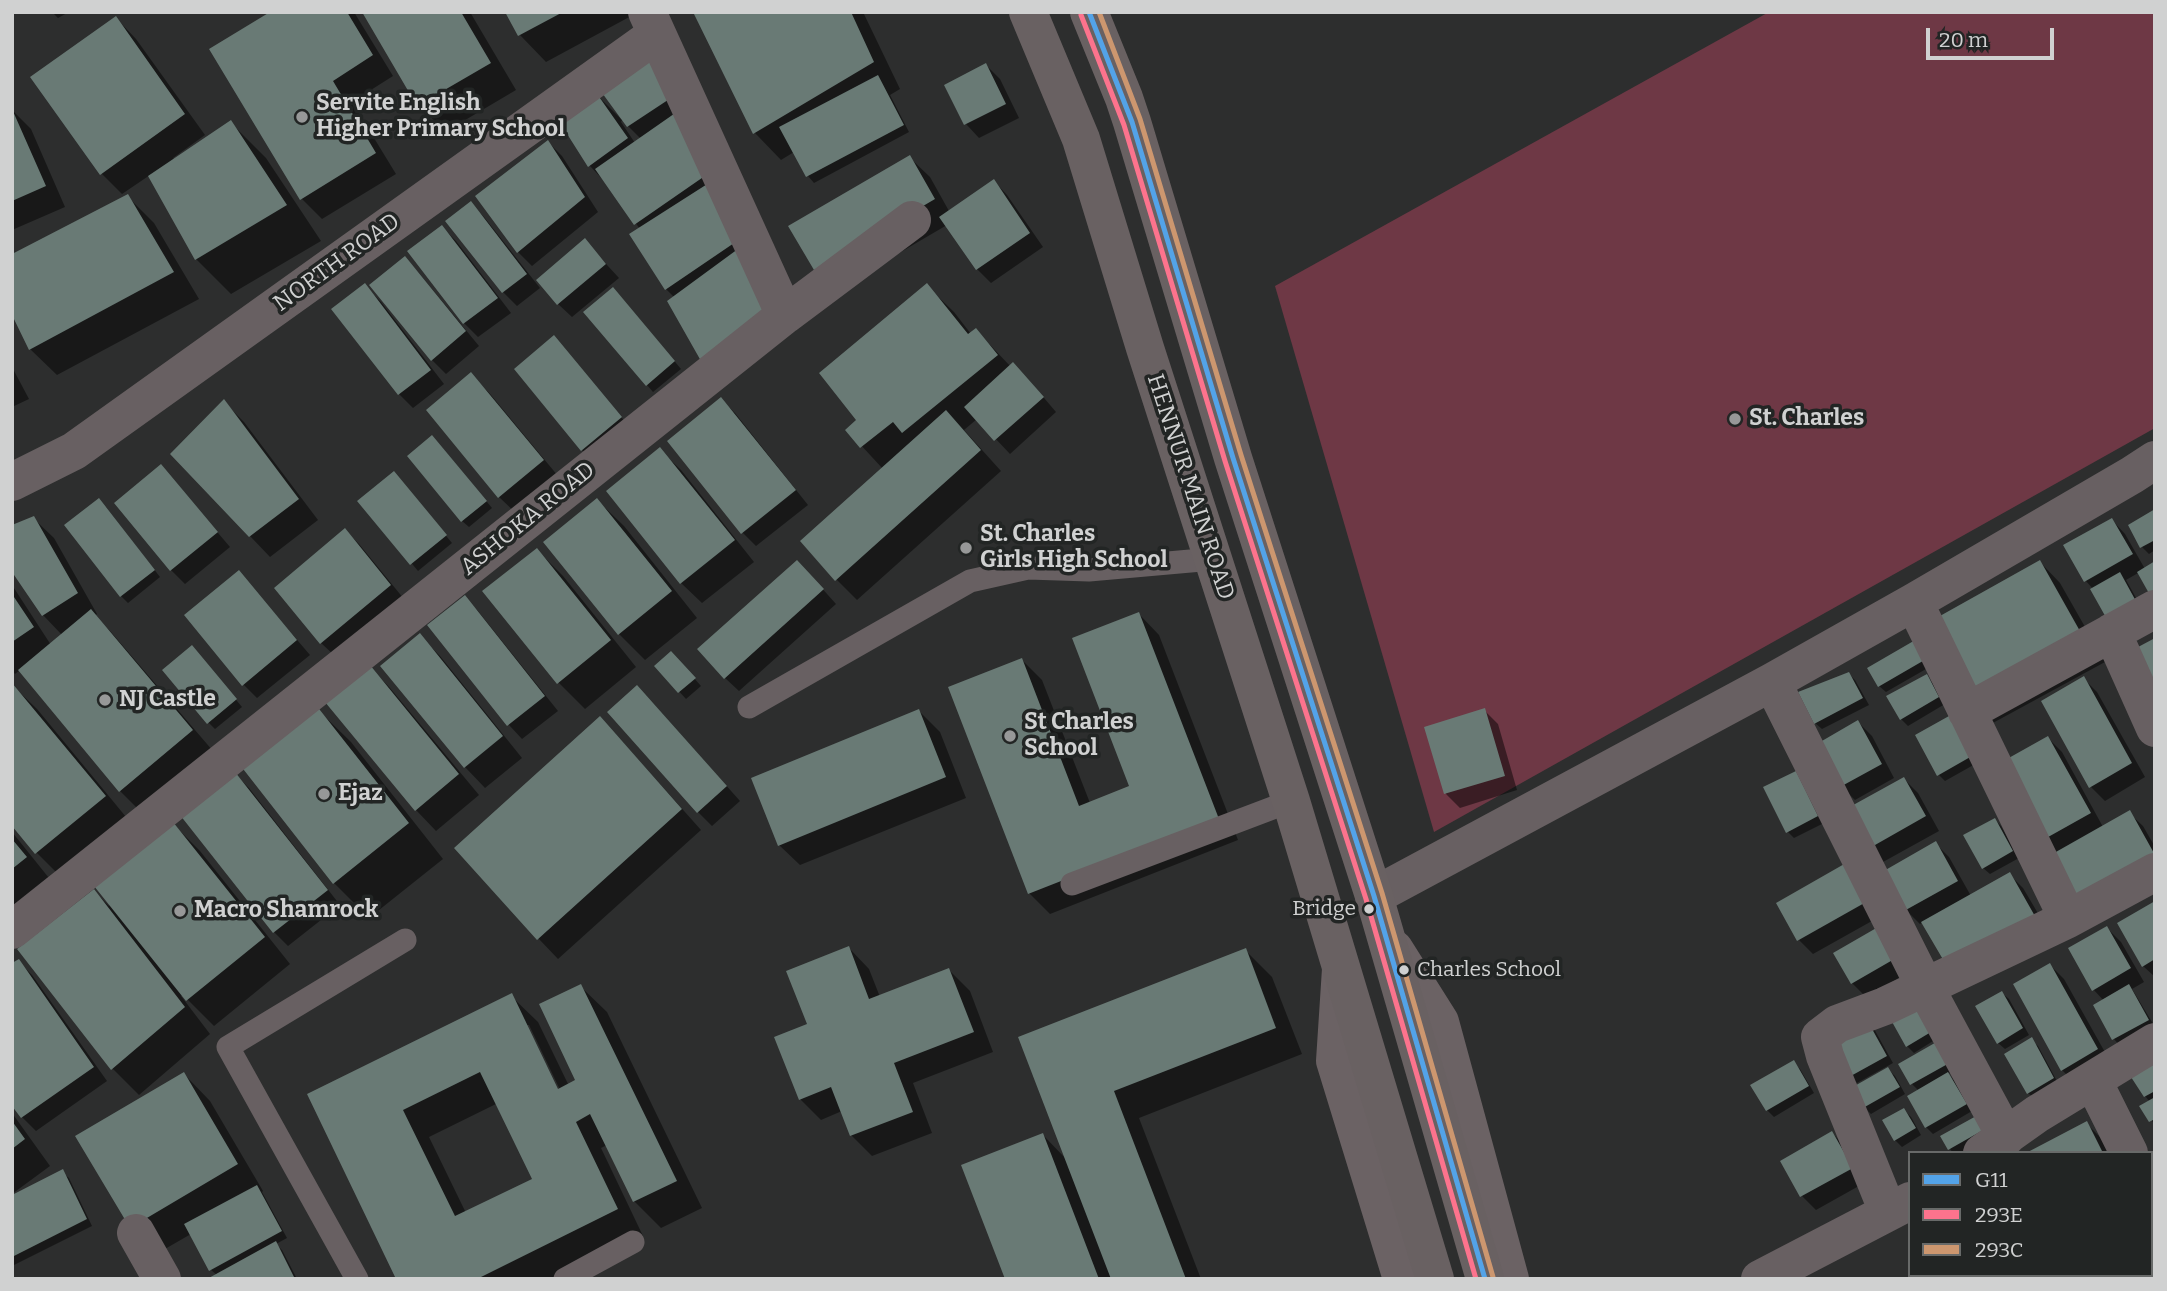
<!DOCTYPE html>
<style>
body{margin:0}
#map{position:relative;width:2167px;height:1291px;overflow:hidden;background:#2d2e2e;font-family:Bitter,serif}
canvas{display:block}
.frame{position:absolute;inset:0;border:14px solid #d0d1d1;pointer-events:none}
.legend{position:absolute;left:1908px;top:1151px;width:245px;height:126px;box-sizing:border-box;background:#222524;border:2px solid #686a69;margin:0;padding:9px 12px;list-style:none;font-size:21px;color:#d0d1d1}
.legend li{display:flex;align-items:center;gap:14px;height:35px}
.legend b{width:35px;border:2px solid #686a69}
.scale{position:absolute;left:1926px;top:28px;width:128px;height:32px;box-sizing:border-box;border:4px solid #d0d1d1;border-top:0;padding-left:9px;font-size:21px;line-height:24px;white-space:nowrap;color:#d0d1d1;-webkit-text-stroke:5px #222524;paint-order:stroke}
</style>
<div id="map">
<canvas width="2167" height="1291"></canvas>
<div class="frame"></div>
<ul class="legend">
<li><b style="height:9px;background:#53a3e8"></b>G11</li>
<li><b style="height:9px;background:#fc738d"></b>293E</li>
<li><b style="height:9px;background:#cd976f"></b>293C</li>
</ul>
<div class="scale">20 m</div>
</div>
<script>
const c = document.querySelector('canvas').getContext('2d');
c.lineJoin = 'round';
function fillPath(path, color) {
  c.fillStyle = color;
  c.fill(path, 'evenodd');
}
function shape(rows) {
  const path = new Path2D();
  for (const r of rows) {
    path.moveTo(r[0], r[1]);
    for (let i = 2; i < r.length; i += 2) path.lineTo(r[i], r[i + 1]);
  }
  return path;
}
function trace(path, color, width, dash) {
  c.strokeStyle = color;
  c.lineWidth = width;
  c.lineCap = dash ? 'butt' : 'round';
  c.setLineDash(dash || []);
  c.stroke(path);
}
function drawText(font, color, halo, rows, align = 'center') {
  c.font = font + ' Bitter,serif';
  c.lineWidth = 7;
  c.setLineDash([]);
  c.textBaseline = 'middle';
  c.strokeStyle = halo;
  c.fillStyle = color;
  for (const [text, x, y, turn = 0] of rows) {
    c.save();
    c.translate(x, y);
    c.rotate((+turn || 0) * Math.PI / 180);
    c.textAlign = isNaN(turn) ? turn : align;
    if (halo) c.strokeText(text, 0, 0);
    c.fillText(text, 0, 0);
    c.restore();
  }
}
const green = shape([
 [1769,12,2155,12,2155,428,1434,832,1275,286]
]);
const shadow = shape([
 [52,12,69,12,58,18],
 [274,12,354,12,393,76,352,102,396,174,322,219,302,199],
 [364,12,470,12,516,90,445,132,419,105],
 [507,12,632,12,633,15,546,62,520,35],
 [695,12,863,12,900,89,890,95,909,132,814,183,808,176,794,152,781,160,755,133],
 [116,18,136,39,205,135,173,158,175,160,231,123,266,158,321,241,231,294,196,259,150,175,122,194,102,174],
 [654,48,753,253,675,298,666,289,640,229,607,184,590,166,560,119,595,93,621,119],
 [622,120,641,139,635,143,621,122],
 [986,65,1000,79,1019,118,979,138,966,124,946,85],
 [12,110,31,129,65,207,12,230],
 [548,142,562,156,598,212,532,266,518,252],
 [909,157,930,177,949,211,994,181,1007,195,1043,247,991,283,977,269,947,225,836,290],
 [127,196,154,223,199,299,57,375,30,349],
 [471,204,484,217,540,288,517,306,503,292],
 [442,227,456,241,511,313,478,337,463,322],
 [585,241,619,278,572,317,558,304],
 [405,258,418,272,479,346,446,374,432,360],
 [364,285,381,302,444,384,413,408,399,394],
 [927,286,954,312,971,334,976,330,1011,367,1027,378,1056,412,1010,454,977,419,964,430,1001,471,857,600,836,579,883,469,847,430,858,420],
 [620,296,681,369,653,392,647,385],
 [560,344,627,424,589,456,582,450],
 [12,367,29,399,12,407],
 [471,374,491,395,563,482,520,517,499,497],
 [721,399,735,413,808,505,756,546,742,532],
 [224,402,244,422,318,520,270,557,250,536],
 [439,444,492,508,469,527,462,521],
 [660,450,681,470,754,562,702,603,681,583],
 [161,466,230,547,185,584,171,570],
 [400,480,452,543,418,571,360,501],
 [597,500,624,526,697,618,645,660,619,634],
 [106,507,160,577,128,603,121,596],
 [2155,512,2155,550,2149,554,2142,547],
 [33,518,54,538,97,614,95,616,111,632,213,751,141,812,120,791,20,670,15,674,12,670,12,585,51,645,62,635,43,615],
 [2112,520,2125,534,2145,569,2126,580,2149,621,2093,589,2086,581],
 [345,530,359,544,404,599,335,656,321,643],
 [537,550,563,576,636,667,585,709,558,682],
 [2040,562,2060,583,2105,662,1991,724,1971,704],
 [239,572,310,655,257,698,243,684],
 [811,576,836,604,739,691,725,678],
 [465,597,478,611,558,711,522,739,509,725,429,625],
 [1139,614,1159,635,1238,840,1050,914,1029,893,1022,660,1042,680,1090,803,1131,787],
 [419,635,440,656,522,758,485,788,465,767],
 [1917,642,1933,665,1886,692,1879,686],
 [198,654,242,707,215,729,208,722],
 [678,660,701,686,686,699,656,666],
 [370,667,390,688,479,795,436,831,416,810],
 [1849,674,1855,680,1869,705,1822,729,1815,723],
 [1926,676,1933,683,1945,704,1908,726,1901,719],
 [2083,678,2097,692,2145,777,2105,801,2091,787],
 [12,685,37,709,131,823,63,879,37,853,12,824],
 [651,701,740,801,712,826,698,812],
 [315,707,351,742,443,859,369,918,334,883],
 [1484,710,1498,724,1517,790,1460,808,1446,794,1426,728],
 [919,711,940,732,966,798,800,865,779,845],
 [1949,719,1977,763,1945,781,1938,774],
 [1858,722,1872,736,1894,778,1855,800,1841,786],
 [2048,738,2062,752,2103,827,2129,813,2143,826,2155,847,2155,879,2089,916,2043,840],
 [620,739,701,830,558,959,538,938],
 [1795,773,1824,823,1794,838,1788,832],
 [235,774,249,788,340,905,288,946,274,932],
 [1904,779,1918,793,1939,831,1883,862,1869,848],
 [1995,820,2001,826,2019,858,1990,874,1983,868],
 [173,824,200,851,290,964,214,1026,183,995,181,996,210,1034,139,1095,113,1069,20,949,94,891,109,906],
 [12,832,61,893,12,919],
 [1935,843,1949,857,1971,896,2009,874,2023,888,2049,932,1923,922,1920,924,1906,910],
 [1853,861,1888,912,1813,954,1799,940],
 [2155,903,2155,977,2143,966],
 [1885,925,1916,968,1866,997,1852,983],
 [2107,928,2121,942,2144,982,2132,989,2155,1027,2120,1046,2114,1039,2095,1006,2104,1001,2093,989],
 [849,948,869,969,880,997,949,970,970,991,993,1052,913,1083,932,1133,872,1156,851,1135,842,1111,821,1120,800,1099,809,1025],
 [1245,950,1272,977,1302,1054,1139,1118,1201,1279,1007,1279,1043,1135,1067,1160,1021,1038],
 [18,961,32,975,107,1081,36,1131,22,1117],
 [2050,965,2064,979,2111,1063,2076,1084,2062,1070],
 [580,986,607,1012,702,1208,661,1228,634,1201,607,1145,601,1148,643,1236,557,1279,398,1279,309,1095,511,996,538,1022,569,1086,578,1081],
 [525,1025,529,1025,563,1096,560,1098],
 [496,1104,534,1180,466,1213,429,1137],
 [2002,993,2009,999,2029,1035,2005,1049,1998,1043],
 [1893,1021,1941,1036,1914,1053,1907,1046],
 [1873,1027,1893,1063,1857,1083,1850,1076],
 [2031,1040,2038,1046,2059,1085,2035,1099,2028,1093],
 [1940,1042,1958,1068,1948,1074,1955,1081,1972,1111,1933,1134,1926,1127,1919,1091,1912,1084,1900,1065],
 [1793,1062,1800,1069,1814,1093,1774,1117,1767,1110],
 [2155,1064,2155,1125,2142,1107,2150,1102,2145,1096],
 [1888,1069,1895,1076,1905,1094,1871,1114,1864,1107],
 [184,1074,210,1101,263,1191,262,1192,287,1238,276,1244,282,1250,297,1279,211,1279,217,1275,211,1270,191,1234,158,1253,131,1227],
 [1904,1110,1911,1117,1921,1135,1902,1147,1895,1140],
 [12,1113,50,1166,12,1194],
 [1977,1117,1991,1136,1961,1153,1953,1153,1950,1149],
 [2087,1124,2101,1138,2108,1153,2030,1153],
 [1832,1133,1846,1147,1866,1182,1816,1210,1802,1196,1782,1162],
 [62,1172,69,1178,92,1226,12,1266,12,1195,13,1196],
 [1928,1275,1932,1275,1935,1279,1921,1279],
 [1997,1275,2078,1275,2079,1278,1999,1279]
]);
const building = shape([
 [270,12,347,12,373,55,333,81,376,153,300,200,209,49],
 [362,12,461,12,491,63,417,106],
 [505,12,563,12,518,36],
 [693,12,851,12,874,62,753,134],
 [116,16,185,114,100,175,30,77],
 [655,46,677,94,627,127,597,86],
 [986,63,1006,104,964,125,944,85],
 [878,75,904,125,806,177,779,127],
 [595,91,628,138,588,167,557,118],
 [12,109,46,186,12,201],
 [681,109,712,171,634,225,595,169],
 [231,120,287,205,195,260,148,176],
 [548,140,585,197,517,253,475,196],
 [910,155,935,199,814,270,788,226],
 [994,179,1030,233,976,270,939,217],
 [712,181,740,239,665,290,629,234],
 [128,194,174,272,29,350,12,315,12,254],
 [471,201,527,274,502,293,445,221],
 [442,225,498,298,463,324,407,251],
 [585,238,606,264,557,305,536,280],
 [742,246,769,309,701,361,667,301],
 [405,256,466,331,431,361,369,285],
 [365,283,431,370,398,395,331,309],
 [927,283,968,334,976,328,998,355,902,433,893,422,860,448,845,430,856,420,819,373],
 [613,287,675,361,646,386,583,312],
 [554,335,622,417,581,451,514,369],
 [1013,362,1044,397,994,441,964,407],
 [471,372,544,460,498,498,426,410],
 [721,397,796,490,741,534,667,441],
 [224,399,299,499,249,537,170,454],
 [946,410,981,450,835,581,800,541],
 [432,435,487,501,461,522,407,456],
 [660,447,735,540,680,584,606,491],
 [161,464,218,532,170,571,114,503],
 [394,471,447,535,410,565,357,501],
 [99,498,155,570,120,597,64,525],
 [597,498,672,591,618,635,543,542],
 [2155,509,2155,540,2140,548,2128,525],
 [34,516,78,593,42,616,12,572,12,525],
 [2112,518,2133,554,2084,582,2063,545],
 [345,528,391,585,320,644,274,588],
 [537,548,611,640,557,684,482,591],
 [797,560,824,589,724,679,697,649],
 [2040,560,2085,640,1969,705,1931,621],
 [2155,561,2155,604,2137,572],
 [239,570,297,640,242,686,184,615],
 [2120,572,2143,614,2113,630,2090,589],
 [12,594,34,627,12,642],
 [465,595,545,696,507,726,427,625],
 [91,609,193,730,119,792,18,670],
 [1139,612,1219,819,1028,894,948,687,1022,658,1079,806,1129,786,1072,638],
 [420,633,503,736,464,768,380,666],
 [2155,638,2155,712,2125,654],
 [1917,639,1928,658,1878,687,1867,668],
 [192,645,237,699,207,724,162,670],
 [671,651,696,678,678,693,654,666],
 [370,665,459,774,415,811,325,702],
 [1849,672,1863,698,1814,724,1798,692],
 [1927,674,1939,697,1900,720,1886,696],
 [2084,676,2132,763,2089,788,2041,701],
 [12,683,106,796,35,854,12,826],
 [637,685,727,786,697,813,607,712],
 [316,705,409,823,333,884,240,765],
 [1485,708,1505,776,1444,794,1424,727],
 [919,709,946,777,778,846,751,778],
 [600,716,682,809,537,940,454,848],
 [1949,716,1972,756,1937,776,1915,735],
 [1858,720,1882,764,1840,787,1815,745],
 [2048,736,2091,813,2041,841,1998,764],
 [1796,771,1818,816,1786,833,1763,787],
 [235,772,328,890,273,933,180,815],
 [1904,777,1926,816,1868,849,1846,809],
 [2130,810,2155,855,2074,903,2047,857],
 [1995,818,2013,851,1982,869,1963,835],
 [173,822,265,937,186,1001,94,886],
 [12,839,27,857,12,869],
 [1936,841,1958,881,1904,911,1882,872],
 [1853,859,1875,897,1797,941,1776,903],
 [2010,872,2036,918,1948,968,1921,922],
 [94,889,185,1007,111,1070,17,949],
 [2155,901,2155,959,2142,967,2117,923],
 [1885,923,1903,954,1851,984,1833,953],
 [2107,926,2131,968,2092,991,2068,948],
 [849,946,869,999,949,968,974,1032,894,1063,913,1112,850,1136,831,1087,799,1100,774,1037,807,1024,786,971],
 [1246,948,1276,1028,1114,1091,1186,1279,1111,1279,1018,1037],
 [19,959,94,1067,21,1118,12,1106,12,963],
 [2050,963,2098,1049,2061,1071,2013,984],
 [581,984,677,1181,633,1202,590,1114,576,1122,618,1209,477,1279,396,1279,307,1094,512,993,558,1089,575,1080,539,1004],
 [480,1072,532,1179,455,1216,403,1110],
 [2129,984,2149,1020,2112,1040,2093,1005],
 [2002,991,2023,1028,1997,1044,1975,1006],
 [1922,1003,1936,1029,1906,1047,1891,1020],
 [1866,1018,1887,1056,1849,1077,1828,1040],
 [2032,1037,2054,1078,2027,1094,2004,1054],
 [1940,1040,1953,1061,1910,1085,1898,1064],
 [1794,1060,1809,1086,1766,1111,1750,1085],
 [2155,1062,2155,1091,2144,1097,2131,1077],
 [1888,1067,1900,1087,1863,1108,1851,1088],
 [184,1072,238,1164,130,1228,75,1136],
 [1948,1072,1967,1104,1925,1128,1907,1096],
 [2155,1097,2155,1119,2149,1122,2139,1106],
 [1904,1108,1916,1128,1894,1141,1882,1120],
 [1978,1115,1985,1129,1948,1150,1940,1136],
 [12,1121,25,1139,12,1149],
 [2087,1121,2103,1153,2026,1153],
 [1832,1131,1853,1168,1800,1197,1780,1161],
 [1043,1133,1099,1279,1005,1279,961,1165],
 [63,1169,87,1219,12,1257,12,1195],
 [257,1185,282,1231,209,1271,184,1224],
 [276,1241,295,1279,207,1279],
 [1995,1275,2045,1275,2039,1279,1997,1279]
]);
const lane = shape([
 [749,707,970,581,1028,568,1089,570,1213,559],
 [1072,884,1291,801],
 [357,1279,228,1047,405,940],
 [565,1279,633,1242]
]);
const street = shape([
 [785,315,912,220],
 [12,482,74,451,657,34],
 [1914,602,2068,919],
 [2112,632,2155,728],
 [1772,682,1925,987,2006,1137],
 [1967,712,2155,609],
 [1374,896,1772,682,1914,602,2132,475,2155,460],
 [12,930,785,315,647,12],
 [2093,1081,2129,1153],
 [1982,1153,2037,1114,2155,1042],
 [2151,1197,2155,1204],
 [1888,1212,1825,1056,1820,1037,1837,1024,1885,1006,1925,987,2068,919,2155,872],
 [136,1233,162,1279],
 [1960,1275,1962,1279],
 [1760,1279,1910,1201]
]);
const secondary = shape([
 [1394,949,1440,1022,1510,1279],
 [1341,969,1335,1061,1402,1279]
]);
const primary = shape([
 [1028,12,1081,139,1145,348,1291,801,1435,1279],
 [1089,12,1124,98,1132,122,1233,458,1374,896,1485,1279]
]);
const bus1 = shape([
 [1089,12,1132,122,1233,458,1374,896,1485,1279]
]);
const bus2 = shape([
 [1081,15,1124,125,1225,461,1366,899,1476,1279]
]);
const bus3 = shape([
 [1099,12,1140,119,1241,455,1382,893,1493,1277]
]);
const markers = [
 [302,117,7,"#979898"],
 [1735,419,7,"#979898"],
 [966,548,7,"#979898"],
 [105,700,7,"#979898"],
 [1010,736,7,"#979898"],
 [324,794,7,"#979898"],
 [1369,909,6,"#d0d1d1"],
 [180,911,7,"#979898"],
 [1404,970,6,"#d0d1d1"]
];
const busNames = [
 ["Bridge",1356,909],
 ["Charles School",1417,970,"left"]
];
const poiNames = [
 ["Servite English",316,104],
 ["Higher Primary School",316,130],
 ["St. Charles",1749,419],
 ["St. Charles",980,535],
 ["Girls High School",980,561],
 ["NJ Castle",119,700],
 ["St Charles",1024,723],
 ["School",1024,749],
 ["Ejaz",338,794],
 ["Macro Shamrock",194,911]
];
const streetNames = [
 ["NORTH ROAD",337,263,-36],
 ["HENNUR MAIN ROAD",1190,487,72],
 ["ASHOKA ROAD",528,519,-39]
];
fillPath(green, '#6e3845');
fillPath(shadow, '#0007');
fillPath(building, '#697a75');
trace(lane, '#686062', 23);
trace(street, '#686062', 38);
trace(secondary, '#6b6264', 38);
trace(primary, '#696162', 38);
trace(bus1, '#53a3e8', 5);
trace(bus2, '#fc738d', 5);
trace(bus3, '#cd976f', 5);
for (const [x, y, r, color] of markers) {
  const dot = new Path2D();
  dot.arc(x, y, r, 0, 2 * Math.PI);
  c.fillStyle = color;
  c.fill(dot);
  trace(dot, '#222524', 2.5);
}
drawText('21px', '#d0d1d1', '#222524', busNames, 'right');
drawText('bold 23px', '#d0d1d1', '#222524', poiNames, 'left');
drawText('23px', '#d0d1d1', '#222524', streetNames);
</script>
